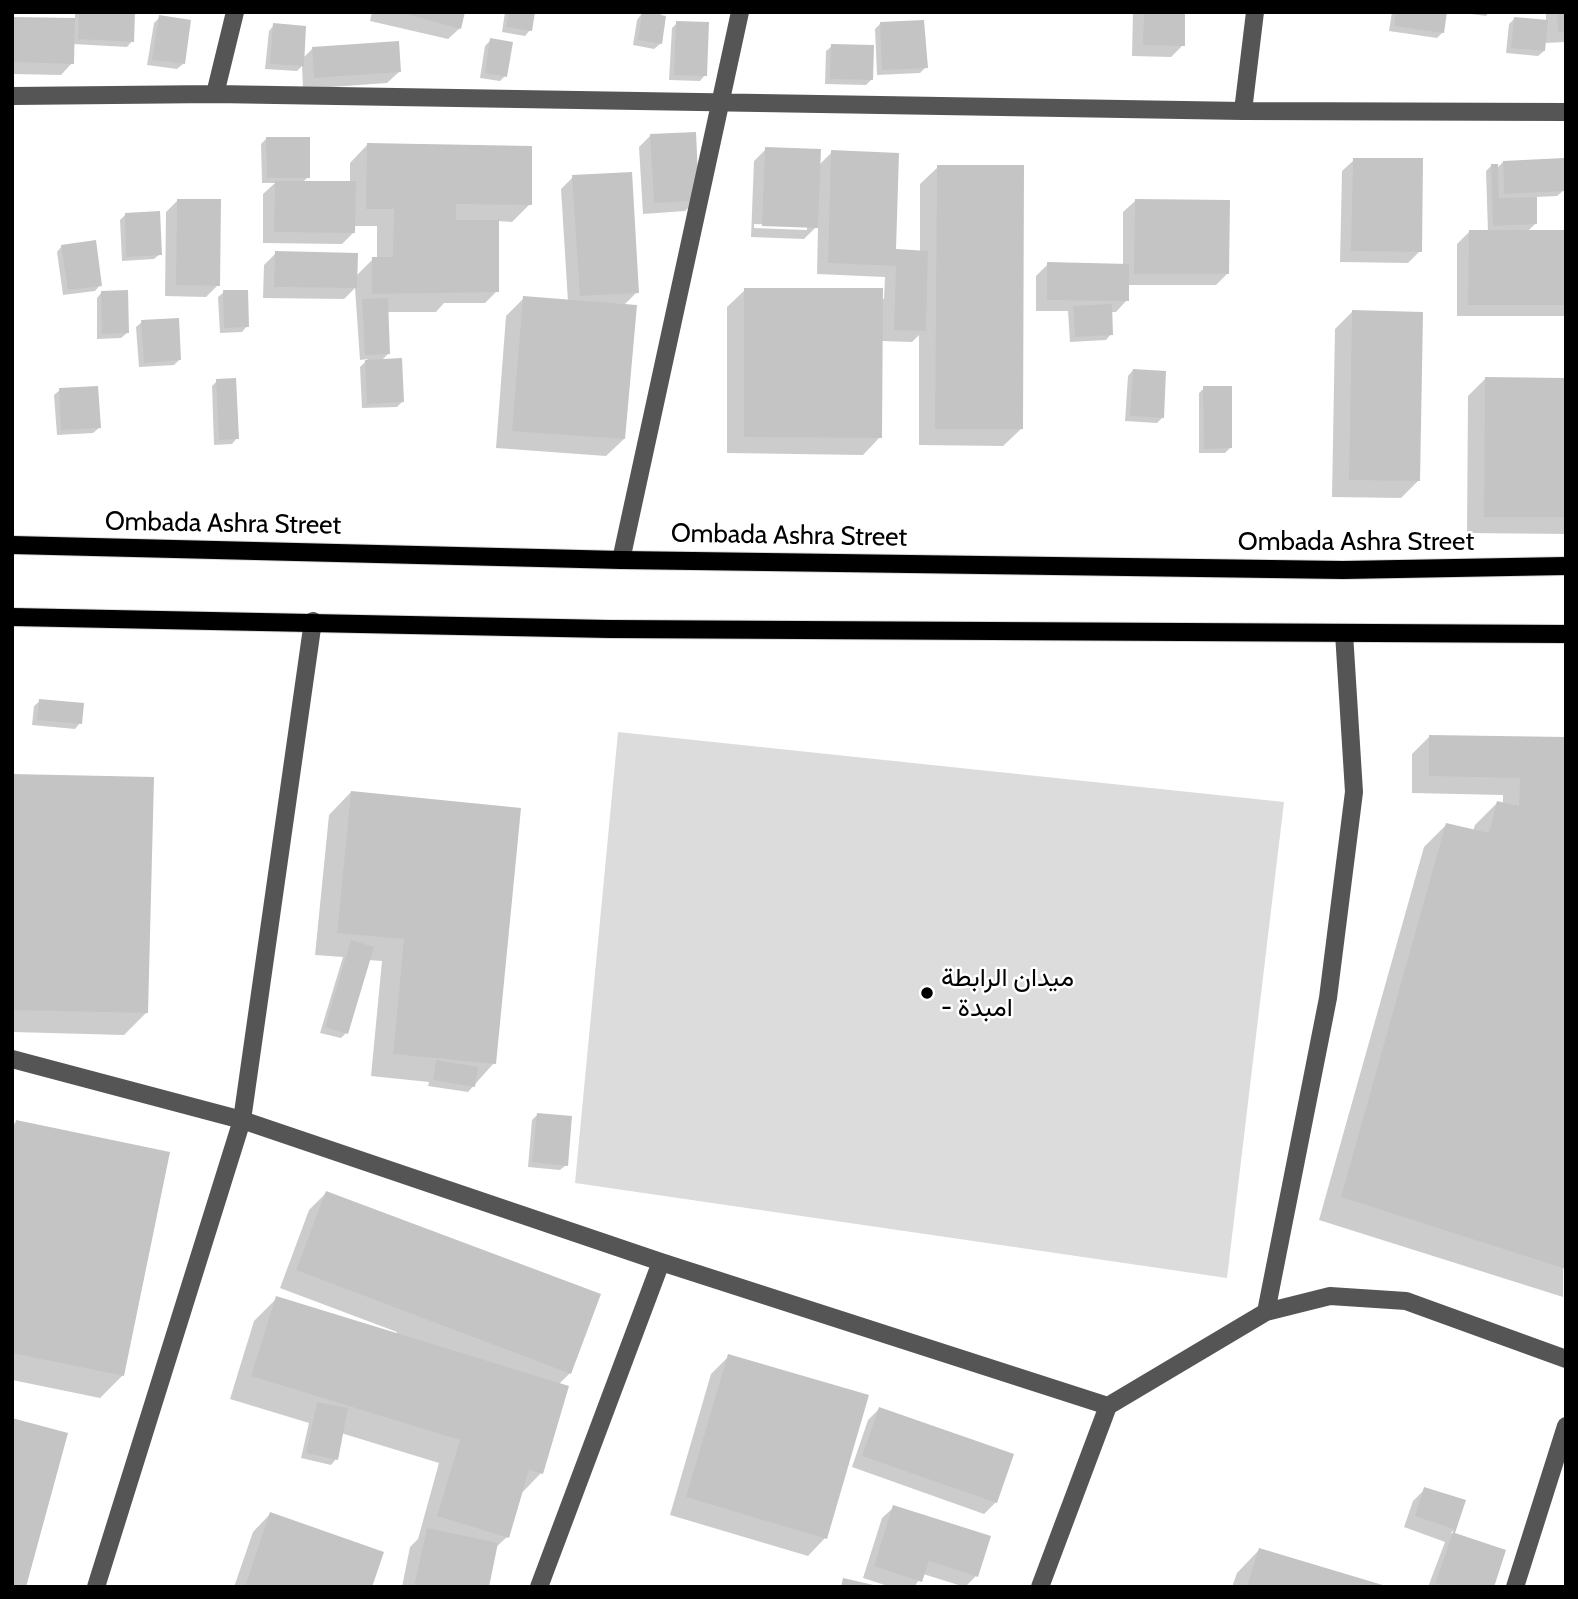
<!DOCTYPE html>
<meta charset="utf-8">
<style>
body{margin:0}
#map{position:relative;width:1578px;height:1599px;overflow:hidden;background:#fff;font-family:Cabin,sans-serif}
canvas{display:block}
.frame{position:absolute;inset:0;border:14px solid #000;pointer-events:none}
</style>
<div id="map">
<canvas width="1578" height="1599"></canvas>
<div class="frame"></div>
</div>
<script>
const c = document.querySelector('canvas').getContext('2d');
c.lineJoin = 'round';
function fillPath(path, color) {
  c.fillStyle = color;
  c.fill(path, 'evenodd');
}
function shape(rows) {
  const path = new Path2D();
  for (const r of rows) {
    path.moveTo(r[0], r[1]);
    for (let i = 2; i < r.length; i += 2) path.lineTo(r[i], r[i + 1]);
  }
  return path;
}
function trace(path, color, width, dash) {
  c.strokeStyle = color;
  c.lineWidth = width;
  c.lineCap = dash ? 'butt' : 'round';
  c.setLineDash(dash || []);
  c.stroke(path);
}
function drawText(font, color, halo, rows, align = 'center') {
  c.font = font + ' Cabin,Vazirmatn,sans-serif';
  c.lineWidth = 5;
  c.setLineDash([]);
  c.textBaseline = 'middle';
  c.strokeStyle = halo;
  c.fillStyle = color;
  for (const [text, x, y, turn = 0] of rows) {
    c.save();
    c.translate(x, y);
    c.rotate((+turn || 0) * Math.PI / 180);
    c.textAlign = isNaN(turn) ? turn : align;
    if (halo) c.strokeText(text, 0, 0);
    c.fillText(text, 0, 0);
    c.restore();
  }
}
const green = shape([
 [618,732,1284,802,1227,1278,575,1183]
]);
const shadow = shape([
 [75,12,133,12,132,41,127,47,73,44,72,63,61,75,12,74,12,18,75,20],
 [372,12,464,12,460,28,448,39,370,21],
 [505,12,533,12,530,30,525,36,502,32],
 [643,12,664,12,659,17,660,44,654,49,633,45,637,20],
 [1133,12,1184,12,1183,45,1171,57,1132,56],
 [1392,12,1445,12,1443,32,1437,38,1389,31],
 [1457,12,1489,12,1486,16],
 [1546,12,1566,12,1566,42,1544,43,1544,51,1538,56,1506,53,1509,24,1514,19,1546,21],
 [160,17,183,64,177,69,147,65,154,23],
 [677,23,705,75,700,81,669,80,672,28],
 [880,24,926,67,920,73,877,75,875,29],
 [274,25,302,59,313,48,399,72,387,83,303,89,302,66,297,71,265,69,269,31],
 [491,40,505,76,500,81,480,78,485,46],
 [832,46,872,79,866,85,825,84,826,51],
 [651,135,697,200,685,211,643,214,639,147],
 [267,138,308,177,302,183,350,183,350,163,367,145,530,204,512,222,497,221,497,291,485,303,444,303,436,312,387,312,389,353,381,361,402,402,397,407,362,408,360,367,368,359,360,360,355,288,344,299,263,298,264,265,276,253,356,276,373,259,377,259,377,226,354,226,354,232,342,244,263,243,263,194,275,183,262,183,261,144],
 [766,149,819,165,832,152,894,250,920,252,920,184,938,167,1021,429,1003,446,919,445,919,335,912,342,881,341,880,437,863,455,727,453,727,307,745,290,884,299,885,277,817,274,818,225,804,239,751,237,754,161],
 [754,224,807,226,807,230,754,228],
 [1354,160,1420,251,1408,263,1340,262,1342,171],
 [1503,162,1563,191,1557,196,1535,197,1535,224,1527,232,1566,232,1566,316,1457,316,1457,244,1469,232,1488,232,1486,171,1491,166,1496,169],
 [573,177,637,292,623,306,624,439,606,456,496,448,506,316,524,298,568,302,561,189],
 [178,200,218,285,206,297,165,296,166,212],
 [1135,201,1228,273,1216,285,1127,285,1127,300,1116,312,1110,312,1111,334,1106,340,1070,342,1068,311,1036,311,1036,276,1048,264,1123,266,1123,212],
 [126,214,160,254,154,259,122,261,120,220],
 [62,246,100,285,95,291,63,295,57,252],
 [102,292,127,333,121,338,97,339,97,298],
 [224,292,247,326,242,332,220,333,218,297],
 [1352,312,1418,481,1401,498,1332,497,1335,329],
 [142,322,179,360,174,365,139,367,136,327],
 [1133,370,1162,418,1157,423,1125,421,1128,376],
 [1485,379,1566,380,1566,534,1467,533,1468,396],
 [217,381,237,438,232,444,214,445,212,386],
 [1204,388,1231,447,1225,453,1199,453,1199,393],
 [60,390,99,428,93,433,57,435,54,395],
 [40,701,80,723,75,729,32,725,34,706],
 [1430,736,1566,739,1563,1297,1319,1220,1424,847,1447,824,1473,831,1475,825,1497,803,1503,804,1503,795,1412,793,1412,754],
 [12,776,147,1012,124,1035,12,1032],
 [351,792,494,1063,468,1092,428,1086,429,1082,371,1076,382,961,368,960,346,1033,341,1038,320,1033,343,957,315,955,329,815],
 [538,1114,566,1165,560,1170,528,1167,532,1120],
 [16,1122,123,1375,100,1398,12,1380,12,1126],
 [326,1193,570,1373,558,1385,541,1473,520,1495,507,1537,495,1548,487,1587,402,1587,410,1547,418,1539,439,1463,341,1433,336,1459,331,1465,301,1458,309,1423,230,1399,254,1321,277,1298,396,1335,397,1332,280,1288,309,1210],
 [729,1356,825,1538,808,1556,670,1515,711,1374],
 [879,1409,996,1502,984,1514,852,1467,868,1420],
 [1425,1489,1455,1529,1451,1533,1504,1551,1492,1587,1428,1587,1445,1542,1404,1527,1413,1501],
 [894,1507,976,1576,965,1587,923,1574,914,1587,891,1587,863,1578,882,1518],
 [270,1514,370,1587,234,1587,253,1532],
 [1259,1550,1382,1587,1232,1587,1237,1573]
]);
const building = shape([
 [79,12,135,12,134,42,78,39],
 [399,12,465,12,461,29],
 [509,12,535,12,532,31,506,27],
 [642,12,666,16,662,44,638,40],
 [1144,12,1185,12,1185,46,1143,45],
 [1396,12,1447,12,1444,33,1394,26],
 [1557,12,1566,12,1566,32,1558,32],
 [159,15,191,20,185,64,152,60],
 [12,17,75,18,74,64,12,62],
 [1514,17,1548,20,1545,51,1511,48],
 [924,20,928,68,882,70,880,22],
 [676,21,709,22,707,76,674,75],
 [273,23,306,26,304,66,270,64],
 [490,38,513,42,507,77,485,73],
 [399,41,401,72,314,78,312,47],
 [831,44,874,45,873,80,830,79],
 [696,132,699,200,654,203,650,134],
 [266,137,310,137,310,178,267,178],
 [367,143,532,146,532,205,456,204,456,220,499,220,499,292,372,294,372,257,393,257,394,209,366,209],
 [765,147,821,149,818,228,762,226],
 [831,150,899,153,896,249,928,251,926,331,894,330,896,266,828,263],
 [1353,158,1423,158,1422,252,1351,251],
 [1564,158,1565,191,1504,194,1503,161],
 [1491,164,1498,164,1499,198,1537,197,1537,224,1493,226],
 [937,165,1024,165,1023,429,935,429],
 [632,172,639,293,580,296,572,175],
 [275,181,356,181,355,233,274,232],
 [177,199,221,199,220,286,176,285],
 [1135,199,1230,200,1229,274,1134,274],
 [160,211,162,255,126,257,125,213],
 [1469,230,1566,230,1566,305,1468,305],
 [96,240,102,286,68,290,61,245],
 [275,251,358,253,357,288,274,287],
 [1047,262,1129,264,1129,301,1047,300],
 [744,288,883,288,882,438,744,437],
 [128,290,129,333,102,334,101,291],
 [223,290,248,290,249,327,224,328],
 [523,296,637,305,625,439,512,431],
 [388,298,390,354,365,355,362,299],
 [1112,304,1113,335,1075,337,1073,306],
 [1352,310,1423,312,1420,481,1349,480],
 [179,318,181,360,144,363,141,320],
 [402,358,404,402,367,404,365,360],
 [1133,369,1166,371,1164,418,1130,416],
 [1485,377,1566,378,1566,517,1484,517],
 [236,378,239,439,219,440,216,379],
 [98,386,101,428,61,430,59,388],
 [1203,386,1232,386,1232,448,1204,449],
 [39,699,84,703,82,724,37,720],
 [1429,735,1566,737,1566,1269,1341,1197,1446,823,1489,833,1497,801,1519,806,1520,778,1429,776],
 [12,774,154,777,148,1013,12,1010],
 [351,791,521,808,496,1064,393,1054,404,939,337,933],
 [351,940,374,947,348,1034,325,1027],
 [436,1060,478,1067,475,1087,433,1080],
 [537,1113,572,1116,568,1166,532,1162],
 [16,1120,170,1152,124,1376,12,1353,12,1138],
 [326,1191,601,1294,571,1374,296,1270],
 [276,1296,569,1386,543,1474,529,1470,509,1538,437,1516,460,1440,251,1376],
 [728,1354,869,1395,827,1539,686,1497],
 [317,1402,348,1408,338,1460,306,1453],
 [879,1407,1014,1454,997,1503,862,1456],
 [12,1418,68,1433,26,1587,12,1587],
 [1424,1487,1466,1500,1455,1533,1506,1550,1494,1587,1435,1584,1454,1529,1415,1516],
 [893,1505,991,1536,978,1577,929,1561,922,1582,874,1566],
 [270,1512,384,1552,372,1587,245,1587],
 [427,1528,498,1543,489,1587,414,1587],
 [1259,1548,1386,1586,1386,1587,1247,1587],
 [843,1578,878,1586,878,1587,841,1587]
]);
const minor = shape([
 [215,94,235,12],
 [12,96,215,94,1243,111,1566,112],
 [1243,111,1255,12],
 [621,560,740,12],
 [12,1059,242,1120,661,1262,1108,1406],
 [1266,1312,1328,998,1354,792,1344,633],
 [96,1587,242,1120,313,621],
 [539,1587,661,1262],
 [1040,1587,1108,1406,1266,1312,1330,1296,1406,1301,1566,1359],
 [1515,1587,1566,1426]
]);
const major = shape([
 [12,545,621,560,1343,570,1566,566],
 [12,617,609,629,1566,634]
]);
const markers = [
 [927,993,7,"#000"]
];
const streetNames = [
 ["Ombada Ashra Street",223,524,1],
 ["Ombada Ashra Street",789,536,1],
 ["Ombada Ashra Street",1356,542]
];
const poiNames = [
 ["ميدان الرابطة",941,978],
 ["- امبدة",941,1008]
];
fillPath(green, '#dcdcdc');
fillPath(shadow, '#0003');
fillPath(building, '#c4c4c4');
trace(major, '#dbdbdb', 20);
trace(minor, '#555', 18);
trace(major, '#000', 18);
for (const [x, y, r, color] of markers) {
  const dot = new Path2D();
  dot.arc(x, y, r, 0, 2 * Math.PI);
  c.fillStyle = color;
  c.fill(dot);
  trace(dot, '#fff', 2.5);
}
drawText('26px', '#000', '#fff', streetNames);
drawText('26px', '#000', '#fff', poiNames, 'left');
</script>
